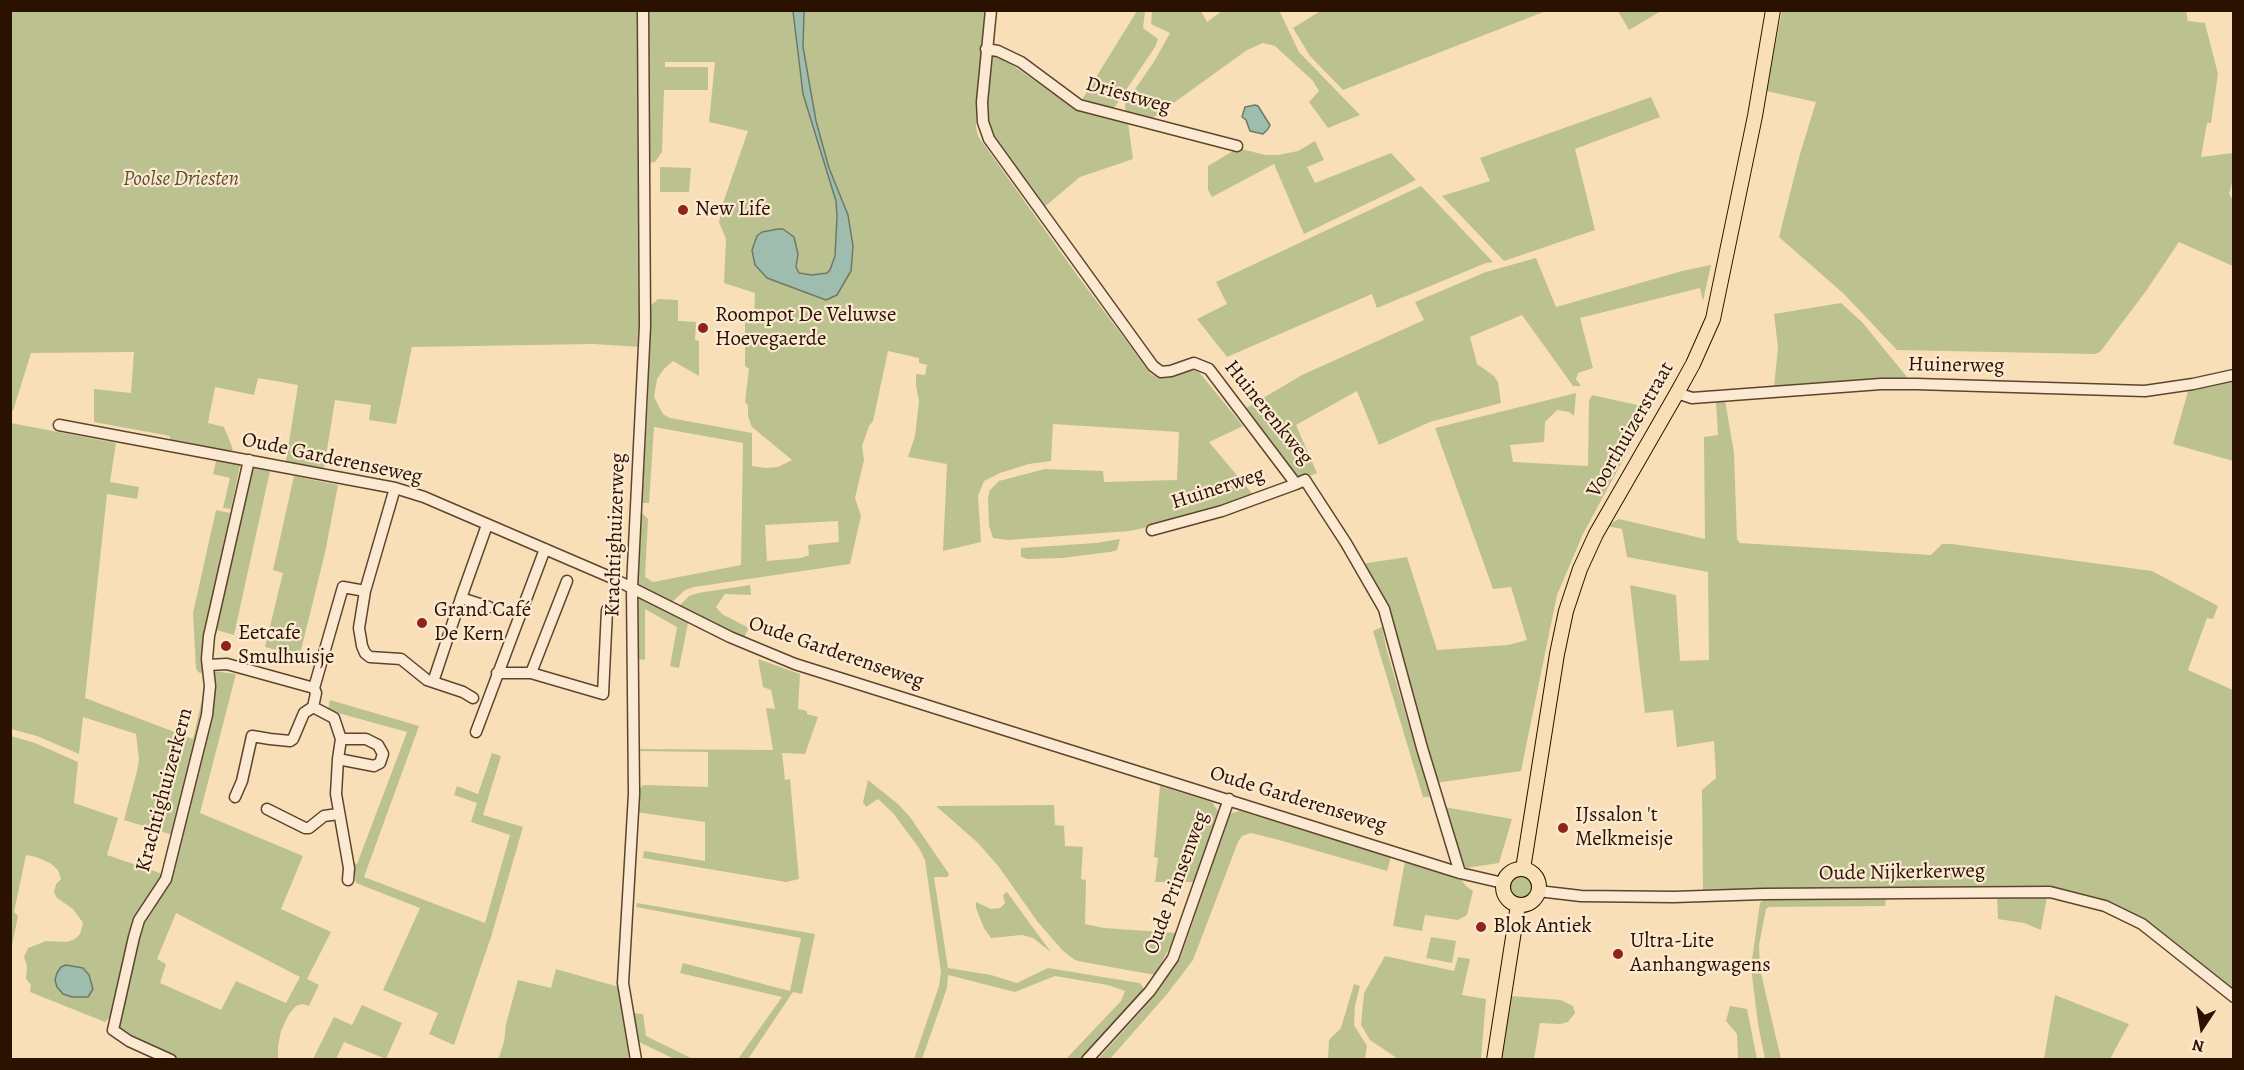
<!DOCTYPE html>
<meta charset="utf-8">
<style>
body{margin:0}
#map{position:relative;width:2244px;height:1070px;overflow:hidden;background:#f9dfb8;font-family:Alegreya,serif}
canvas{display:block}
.frame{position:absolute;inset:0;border:12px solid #2a1100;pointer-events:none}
.north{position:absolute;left:2172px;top:998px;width:60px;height:60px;-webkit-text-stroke:4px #fbead1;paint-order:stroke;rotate:192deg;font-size:16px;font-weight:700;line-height:24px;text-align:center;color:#2a1100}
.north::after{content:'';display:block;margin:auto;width:21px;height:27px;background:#2a1100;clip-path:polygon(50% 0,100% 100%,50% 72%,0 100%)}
</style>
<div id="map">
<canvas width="2244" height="1070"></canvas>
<div class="frame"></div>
<div class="north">N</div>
</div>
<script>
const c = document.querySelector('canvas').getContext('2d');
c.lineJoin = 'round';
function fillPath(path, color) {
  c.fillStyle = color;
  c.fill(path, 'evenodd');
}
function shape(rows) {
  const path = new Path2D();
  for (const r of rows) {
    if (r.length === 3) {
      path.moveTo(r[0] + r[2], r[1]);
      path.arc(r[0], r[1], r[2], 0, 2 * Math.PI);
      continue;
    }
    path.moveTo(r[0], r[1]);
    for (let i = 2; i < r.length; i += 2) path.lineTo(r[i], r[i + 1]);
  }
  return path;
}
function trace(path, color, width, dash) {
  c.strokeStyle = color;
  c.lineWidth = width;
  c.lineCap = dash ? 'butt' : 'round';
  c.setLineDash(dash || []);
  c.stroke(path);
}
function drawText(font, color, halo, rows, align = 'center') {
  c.font = font + ' Alegreya,serif';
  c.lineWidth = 4.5;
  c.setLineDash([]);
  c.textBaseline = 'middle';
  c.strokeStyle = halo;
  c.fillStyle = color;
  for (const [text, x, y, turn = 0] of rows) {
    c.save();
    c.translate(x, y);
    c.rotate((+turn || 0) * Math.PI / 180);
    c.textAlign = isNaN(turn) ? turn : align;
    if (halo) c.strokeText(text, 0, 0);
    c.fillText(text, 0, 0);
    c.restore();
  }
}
const green = shape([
 [1279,10,1299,52,1360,115,1328,128,1309,102,1319,91,1313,81,1275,46,1263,43,1247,50,1150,120,1126,114,1125,104,1155,60,1170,33,1151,24,1152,11,1201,11,1207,22,1222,11],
 [1322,10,1546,10,1546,11,1343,90,1310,56,1293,28],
 [11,11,637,11,641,347,593,344,412,347,396,424,369,420,371,405,335,400,324,469,286,461,298,385,258,378,254,395,215,387,208,423,224,427,233,449,229,452,170,441,170,436,94,422,94,389,131,393,134,352,31,353,13,411,11,411],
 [647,11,793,11,803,94,836,201,837,240,832,267,827,273,820,275,799,273,795,263,798,254,783,229,773,229,762,232,757,236,775,281,826,300,837,295,851,271,853,246,848,215,829,168,816,121,803,47,804,11,986,11,977,97,976,127,978,136,1077,275,1151,374,1158,378,1194,370,1199,372,1243,426,1209,442,1255,497,1166,523,1130,531,1008,540,993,538,989,526,988,497,990,490,999,481,1045,469,1103,471,1104,482,1177,480,1179,432,1053,424,1051,461,1029,464,1000,473,984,481,978,496,981,542,943,551,947,464,908,457,915,436,919,401,916,386,916,374,925,375,927,365,919,363,919,358,888,351,873,421,869,426,862,446,864,460,855,498,861,516,850,564,694,587,685,590,670,604,637,586,641,512,648,519,645,577,653,582,741,565,743,443,654,427,649,503,642,503,648,400,649,307,658,299,678,300,678,321,696,322,695,340,699,341,699,376,673,361,664,369,657,379,654,397,663,414,670,418,752,433,752,466,766,468,778,467,792,460,752,427,750,422,748,416,748,405,745,402,749,369,745,366,745,319,754,319,755,293,724,283,726,239,719,222,723,203,748,131,709,122,715,62,665,62,665,67,708,67,708,90,664,90,662,152,655,162,649,163],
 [838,521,839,542,808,545,809,555,801,558,767,561,765,525],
 [1137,11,1145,11,1143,28,1158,39,1155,47,1112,111,1080,103],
 [1618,11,1661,11,1629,30],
 [1782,11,2186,11,2188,21,2205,23,2218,74,2211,123,2207,123,2201,157,2233,153,2233,180,2229,194,2233,200,2233,266,2179,242,2146,291,2100,352,2094,354,1897,350,1844,294,1779,237,1800,154,1816,102,1766,91],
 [991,54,1001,57,1075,109,1128,122,1133,159,1080,177,1042,209,986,131,984,120],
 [1651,97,1660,117,1575,149,1595,230,1504,261,1442,196,1490,181,1480,158],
 [1315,141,1324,160,1307,167,1315,183,1391,153,1416,180,1304,234,1274,164,1212,197,1208,190,1208,166,1238,148,1265,155,1278,155,1298,151],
 [660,167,691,168,689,192,660,192],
 [1421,186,1493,262,1486,263,1377,308,1372,294,1227,357,1197,319,1227,304,1216,282],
 [1536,258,1556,307,1682,271,1711,265,1703,301,1700,288,1580,318,1593,368,1578,373,1576,379,1581,386,1573,386,1522,315,1470,337,1477,364,1494,376,1498,382,1501,403,1430,422,1379,445,1357,391,1296,425,1317,473,1297,481,1243,410,1302,375,1424,320,1415,302,1486,272],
 [1841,303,1862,322,1907,377,1905,379,1774,387,1778,348,1774,314],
 [2233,378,2233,461,2173,444,2189,388],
 [1576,393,1574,416,1569,412,1557,410,1545,422,1544,442,1510,445,1513,462,1588,466,1589,401,1592,395,1651,408,1583,534,1557,595,1521,771,1435,783,1395,640,1361,564,1407,557,1437,650,1508,645,1527,640,1511,587,1493,589,1435,428],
 [1725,400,1734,453,1737,539,1740,543,1931,555,1942,544,1952,544,2152,571,2218,606,2213,619,2207,618,2188,670,2233,690,2233,990,2176,945,2106,903,2051,888,1703,891,1702,790,1716,778,1714,741,1677,747,1673,710,1645,713,1630,585,1676,595,1680,661,1709,660,1708,572,1627,557,1622,529,1606,526,1619,519,1705,539,1704,437,1718,435,1716,401],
 [11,423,116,443,110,482,139,487,137,499,107,494,85,698,193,739,203,695,205,696,173,835,124,820,137,771,139,759,136,734,83,717,79,754,37,736,11,729],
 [216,461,240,465,231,509,223,508,230,478,213,474],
 [254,468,270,471,234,635,213,629,250,469],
 [294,476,338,485,325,553,300,654,296,655,265,647,283,573,273,570],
 [216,510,230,513,203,641,205,675,198,672,196,668,193,613],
 [1120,539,1117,550,1110,552,1062,558,1028,559,1021,557,1021,548,1096,543],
 [750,585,751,595,725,594,716,607,722,614,747,627,748,629,743,640,677,608,689,596,698,593],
 [638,597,688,623,679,668,670,666,677,627,645,609,645,660,638,659],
 [1382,627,1387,651,1430,797,1423,797,1373,631],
 [758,659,800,674,798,709,807,711,807,714,818,717,805,754,782,753,785,780,790,779,799,879,786,882,643,858,644,851,705,861,705,822,636,812,637,792,643,785,708,787,708,752,637,751,637,749,773,750,766,708,775,709,771,690,763,687],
 [213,671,236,674,200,813,303,856,281,909,331,932,307,979,319,985,309,1006,302,1004,296,1006,289,1014,281,1031,278,1046,278,1059,180,1059,124,1035,119,1027,138,932,163,890],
 [176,913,300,977,286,1003,236,981,221,1010,160,983,166,964,157,959],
 [330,700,419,726,364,877,485,923,510,835,471,822,477,803,454,795,457,786,478,794,492,753,501,756,483,815,523,827,491,937,454,1045,429,1034,438,1013,383,990,420,908,356,883,352,862,357,864,407,732,331,711,328,710],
 [11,736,35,743,78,762,74,803,118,818,107,855,163,874,138,914,114,1010,109,1018,105,1022,30,992,31,985,26,979,27,966,24,957,28,948,46,941,67,942,75,939,80,934,83,923,73,909,57,898,54,892,56,884,61,879,58,870,50,863,36,857,26,855,14,912,18,916,11,950],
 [868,780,898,804,910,817,949,874,948,877,934,877,948,968,991,975,1017,983,1048,968,1133,982,1140,983,1143,987,1143,990,1082,1059,1066,1059,1121,1001,1125,991,1108,985,1055,976,1015,992,948,975,947,988,922,1059,914,1059,939,986,941,972,925,860,919,848,893,813,878,799,866,807,863,802],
 [1160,786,1212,802,1220,814,1196,882,1155,882,1158,858,1154,857],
 [1054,805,1055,825,1064,826,1065,846,1083,847,1081,879,1086,880,1085,924,1104,928,1177,933,1155,975,1083,962,1075,960,1063,951,1037,921,999,867,978,843,936,806],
 [1444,807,1512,819,1499,863,1466,868,1463,864],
 [1240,811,1391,857,1387,871,1279,840,1251,833,1242,836,1238,842,1193,960,1167,994,1110,1059,1098,1059,1154,997,1180,959,1230,815,1232,813],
 [1405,861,1460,878,1466,886,1473,891,1467,915,1458,920,1425,915,1422,931,1393,926],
 [1521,887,13],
 [1007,892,1031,925,1051,952,1033,938,1022,935,991,938,984,928,976,908,976,902,991,909,1000,908,1005,903,1003,895],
 [2037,896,2047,897,2041,930,2024,923,1998,919,1997,897],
 [1766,898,1886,898,1885,906,1769,907,1766,909,1759,945,1760,969,1781,1059,1765,1059,1758,1024,1751,967,1760,903],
 [637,903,815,934,802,994,793,992,748,1059,738,1059,782,997,680,973,683,963,790,991,801,938,636,907],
 [1431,937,1456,941,1452,963,1426,958],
 [1385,956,1454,971,1458,957,1470,959,1462,995,1486,999,1481,1059,1398,1059,1370,1040,1361,1025,1364,993],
 [556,969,619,987,629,1059,498,1060,504,1042,506,1024,518,980,551,988],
 [1354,984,1360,986,1355,1006,1354,1025,1367,1046,1365,1059,1328,1059,1329,1040,1341,1028],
 [2055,995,2129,1024,2110,1059,2044,1059],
 [1511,996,1561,1000,1573,1006,1575,1013,1568,1022,1560,1024,1540,1023,1534,1059,1501,1059],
 [362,1005,402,1023,386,1059,344,1042,336,1059,313,1059,334,1017,352,1025],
 [1730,1006,1747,1009,1757,1059,1738,1059,1737,1034,1726,1021],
 [631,1013,643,1014,646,1036,693,1059,674,1059,635,1040]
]);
const water = shape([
 [793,11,804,11,803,47,816,121,829,168,848,215,853,246,851,271,837,295,826,300,767,278,755,265,752,250,757,236,762,232,778,229,783,229,794,237,798,254,796,267,799,273,812,275,827,273,830,270,835,256,837,216,836,201,803,94,793,11],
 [1255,105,1258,106,1270,125,1268,129,1263,134,1250,131,1246,120,1242,117,1245,107,1255,105],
 [66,965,83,968,89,975,93,989,88,997,72,997,63,994,57,987,55,980,57,973,61,967,66,965]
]);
const minor = shape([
 [991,10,982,102,983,122,989,139,1153,366,1161,372,1171,371,1194,363,1209,369,1296,484,1305,480,1346,543,1384,609,1422,748,1460,873],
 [986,49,998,51,1021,62,1079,105,1237,146],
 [1677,393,1692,398,1881,384,1916,384,2145,391,2193,384,2234,375],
 [59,425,395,488,424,497,610,577,730,637,795,664,1460,873,1503,883],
 [487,525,461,598,489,607],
 [1152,530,1222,511,1296,484],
 [365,591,359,628,362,646,365,653,370,657,401,659,427,680,463,692,473,698],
 [208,665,227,664,314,688,316,693,313,707,304,713,293,739,290,741,270,739,252,736,242,781,235,797],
 [497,673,531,673,567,581],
 [531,673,603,694,607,610],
 [433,682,461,598],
 [314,688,343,587,365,591,395,488],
 [313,707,334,718,341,739,338,759,374,766,380,763,383,754,378,745,366,739,341,739],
 [476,732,545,549],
 [338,759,336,794,349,868,348,880],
 [267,809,305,828,309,828,324,816,338,814],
 [1538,891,1581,896,1674,897,1764,894,2050,892,2105,906,2142,924,2234,997],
 [171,1060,129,1041,113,1030,134,937,139,920,166,879,207,715,210,686,207,659,209,636,249,460],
 [636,1060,623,983,634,794,632,587,645,326,643,10],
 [1087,1060,1150,991,1173,958,1229,799]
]);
const major = shape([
 [1521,887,18],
 [1523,869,1557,654,1566,611,1580,569,1596,534,1677,393,1693,364,1713,319,1755,116,1773,10],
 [1494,1060,1518,905]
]);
const markers = [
 [683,210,6,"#8f2418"],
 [703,328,6,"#8f2418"],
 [422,623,6,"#8f2418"],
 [226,646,6,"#8f2418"],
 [1563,828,6,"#8f2418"],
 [1481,927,6,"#8f2418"],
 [1618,954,6,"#8f2418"]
];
const streetNames = [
 ["Driestweg",1128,96,16],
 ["Huinerweg",1956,366,1],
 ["Huinerenkweg",1268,413,51],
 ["Voorthuizerstraat",1631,430,-60],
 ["Oude Garderenseweg",332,459,12],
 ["Huinerweg",1218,489,-18],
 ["Krachtighuizerweg",616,535,-88],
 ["Oude Garderenseweg",836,653,19],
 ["Krachtighuizerkern",165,790,-75],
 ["Oude Garderenseweg",1298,800,17],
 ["Oude Nijkerkerweg",1902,873,-1],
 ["Oude Prinsenweg",1177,883,-70]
];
const parkNames = [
 ["Poolse Driesten",181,180]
];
const poiNames = [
 ["New Life",695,210],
 ["Roompot De Veluwse",715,316],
 ["Hoevegaerde",715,340],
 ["Grand Café",434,611],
 ["De Kern",434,635],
 ["Eetcafe",238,634],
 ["Smulhuisje",238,658],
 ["IJssalon 't",1575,816],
 ["Melkmeisje",1575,840],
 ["Blok Antiek",1493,927],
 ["Ultra-Lite",1630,942],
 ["Aanhangwagens",1630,966]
];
fillPath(green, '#bbc290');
fillPath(water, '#9ebdae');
trace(water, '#707868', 1.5);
trace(minor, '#5e442e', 13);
trace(major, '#2a1100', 16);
trace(minor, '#fbead1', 10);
trace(major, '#f9dfb8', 14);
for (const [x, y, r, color] of markers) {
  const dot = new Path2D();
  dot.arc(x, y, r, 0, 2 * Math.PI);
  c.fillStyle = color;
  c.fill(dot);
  trace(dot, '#fbead1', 2);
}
drawText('21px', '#2a1100', '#fbead1', streetNames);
drawText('italic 21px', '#5d4f32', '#fbead1', parkNames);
drawText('21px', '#2a1100', '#fbead1', poiNames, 'left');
</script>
